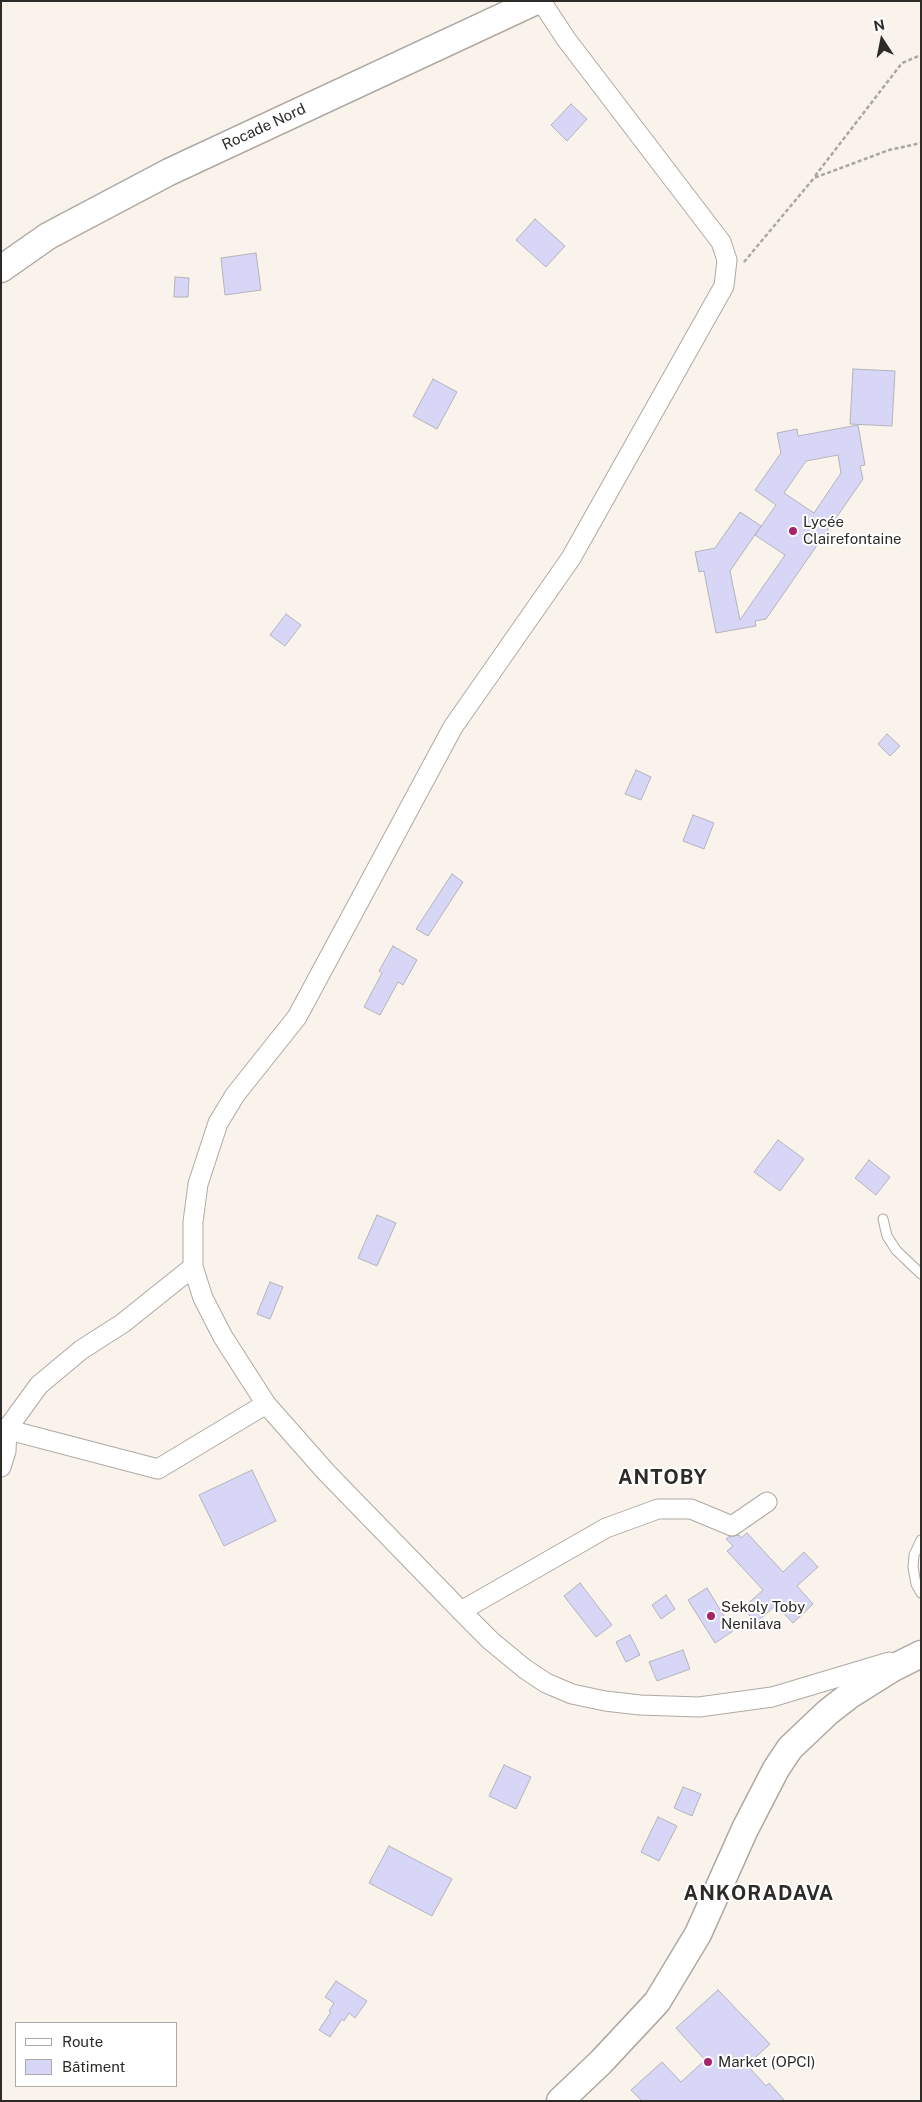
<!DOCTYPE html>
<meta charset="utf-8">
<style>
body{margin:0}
#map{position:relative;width:922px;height:2102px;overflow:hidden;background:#f9f3ec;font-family:"Public Sans",sans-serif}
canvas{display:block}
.frame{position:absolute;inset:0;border:2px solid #2d2b28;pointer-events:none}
.legend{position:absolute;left:15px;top:2022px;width:162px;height:65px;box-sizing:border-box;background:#fff;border:1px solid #abaaa9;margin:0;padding:6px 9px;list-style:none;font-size:15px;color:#2d2b28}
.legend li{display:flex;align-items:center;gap:10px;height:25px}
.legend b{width:25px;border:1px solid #abaaa9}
.north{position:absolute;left:857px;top:15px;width:50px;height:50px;-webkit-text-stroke:4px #fff;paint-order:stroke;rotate:349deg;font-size:14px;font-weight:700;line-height:20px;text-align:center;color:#2d2b28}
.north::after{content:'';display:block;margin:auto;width:18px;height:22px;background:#2d2b28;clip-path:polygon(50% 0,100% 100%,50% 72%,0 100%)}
</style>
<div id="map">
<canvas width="922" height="2102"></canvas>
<div class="frame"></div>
<ul class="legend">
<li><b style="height:6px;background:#fff"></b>Route</li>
<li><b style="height:14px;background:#d8d6f6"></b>Bâtiment</li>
</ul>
<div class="north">N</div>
</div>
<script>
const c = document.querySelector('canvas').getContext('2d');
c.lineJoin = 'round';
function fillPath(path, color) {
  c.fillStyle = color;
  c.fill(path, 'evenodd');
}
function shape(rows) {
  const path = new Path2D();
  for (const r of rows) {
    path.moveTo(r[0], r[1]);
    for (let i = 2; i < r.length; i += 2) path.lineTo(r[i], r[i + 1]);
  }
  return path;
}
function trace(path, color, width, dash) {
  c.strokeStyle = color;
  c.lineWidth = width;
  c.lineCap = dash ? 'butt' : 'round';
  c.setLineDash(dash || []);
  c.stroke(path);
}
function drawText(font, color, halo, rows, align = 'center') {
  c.font = font + ' "Public Sans",sans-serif';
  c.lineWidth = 4;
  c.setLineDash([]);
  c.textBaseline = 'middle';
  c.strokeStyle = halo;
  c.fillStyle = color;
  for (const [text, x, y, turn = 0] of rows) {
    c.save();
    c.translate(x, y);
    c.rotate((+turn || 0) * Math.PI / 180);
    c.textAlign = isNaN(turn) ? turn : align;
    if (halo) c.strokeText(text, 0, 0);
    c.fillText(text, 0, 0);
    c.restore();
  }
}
const building = shape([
 [571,104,587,119,567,141,551,125,571,104],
 [535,219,565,246,546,267,516,240,535,219],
 [256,253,261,290,225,295,221,258,256,253],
 [175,277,189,278,188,297,174,297,175,277],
 [853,369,895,371,892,426,850,424,853,369],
 [433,379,457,392,437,429,413,416,433,379],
 [858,425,865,465,860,466,863,479,766,619,755,621,756,626,716,633,704,571,699,572,695,552,715,548,740,512,761,526,730,571,740,620,785,555,755,535,776,505,755,490,781,453,777,433,797,429,798,436,858,425],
 [838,455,841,473,814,513,784,493,806,461,838,455],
 [286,614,301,625,285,646,270,635,286,614],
 [887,734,900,746,890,756,878,744,887,734],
 [636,770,651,777,641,800,625,794,636,770],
 [693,815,714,823,704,849,683,841,693,815],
 [452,874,463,882,428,936,416,929,452,874],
 [393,946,417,960,403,985,398,982,380,1015,364,1007,382,973,379,971,393,946],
 [778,1140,804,1159,780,1191,754,1172,778,1140],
 [869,1160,890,1177,876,1195,855,1178,869,1160],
 [377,1215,396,1223,377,1266,358,1258,377,1215],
 [270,1282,283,1287,270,1319,257,1314,270,1282],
 [252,1470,276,1521,224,1546,199,1495,252,1470],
 [747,1533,783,1572,804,1552,818,1567,797,1586,813,1604,793,1623,776,1605,756,1623,743,1608,763,1590,727,1551,733,1546,726,1539,728,1537,739,1535,741,1538,747,1533],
 [580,1583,612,1625,596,1637,564,1596,580,1583],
 [707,1588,733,1631,715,1643,688,1600,707,1588],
 [666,1595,675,1609,661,1619,652,1605,666,1595],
 [630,1635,640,1655,626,1662,616,1642,630,1635],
 [683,1650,690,1669,657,1681,649,1662,683,1650],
 [504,1765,531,1777,516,1809,489,1796,504,1765],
 [683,1787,701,1794,692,1816,674,1808,683,1787],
 [658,1817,677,1826,659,1861,641,1852,658,1817],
 [389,1846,452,1879,432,1916,369,1883,389,1846],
 [336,1981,367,2001,355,2018,349,2013,344,2021,342,2019,330,2037,319,2030,331,2012,329,2011,334,2003,325,1997,336,1981],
 [718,1990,770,2044,747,2065,766,2086,769,2083,785,2101,642,2101,631,2090,662,2062,681,2082,705,2060,676,2028,718,1990]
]);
const path = shape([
 [815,176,902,63,921,55],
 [744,262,814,178,889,150,921,143]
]);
const service = shape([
 [883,1219,887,1236,896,1250,921,1274],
 [921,1540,914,1555,913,1567,916,1584,921,1593]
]);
const minor = shape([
 [541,1,566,39,721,242,727,260,724,286,571,558,453,727,297,1017,235,1095,218,1123,198,1184,193,1222,193,1267,203,1298,223,1337,266,1404,326,1472,461,1611,491,1641,525,1669,546,1683,572,1694,605,1701,640,1705,699,1707,772,1697,889,1662],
 [1,1428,158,1469,266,1404],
 [1,1467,6,1451,7,1429,39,1385,81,1350,123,1323,193,1267],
 [461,1611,606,1528,658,1509,691,1509,732,1526,767,1502]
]);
const secondary = shape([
 [1,269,48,236,169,172,536,1],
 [560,2101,601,2062,657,2002,698,1934,745,1829,776,1769,790,1748,828,1712,850,1695,893,1668,921,1654]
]);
const markers = [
 [793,531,5,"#a8236d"],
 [711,1616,5,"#a8236d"],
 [708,2062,5,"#a8236d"]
];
const streetNames = [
 ["Rocade Nord",264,127,-25]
];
const poiNames = [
 ["Lycée",803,522],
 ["Clairefontaine",803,539],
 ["Sekoly Toby",721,1607],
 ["Nenilava",721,1624],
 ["Market (OPCI)",718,2062]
];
const districtNames = [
 ["ANTOBY",663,1478],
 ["ANKORADAVA",759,1894]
];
fillPath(building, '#d8d6f6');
trace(building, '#b3b3ba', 1);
trace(service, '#afa9a3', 11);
trace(minor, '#afa9a3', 21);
trace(secondary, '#afa9a3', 29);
trace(path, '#aaa6a0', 2.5, [4, 2.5]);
trace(service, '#fff', 9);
trace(minor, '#fff', 19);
trace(secondary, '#fff', 26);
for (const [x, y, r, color] of markers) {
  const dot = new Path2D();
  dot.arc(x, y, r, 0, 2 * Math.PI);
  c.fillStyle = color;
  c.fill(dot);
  trace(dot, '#fff', 2);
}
drawText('15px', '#2d2b28', '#fff', streetNames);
drawText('15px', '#2d2b28', '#fff', poiNames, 'left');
c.letterSpacing = '1px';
drawText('bold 20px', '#2d2b28', '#fff', districtNames);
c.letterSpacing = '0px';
</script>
